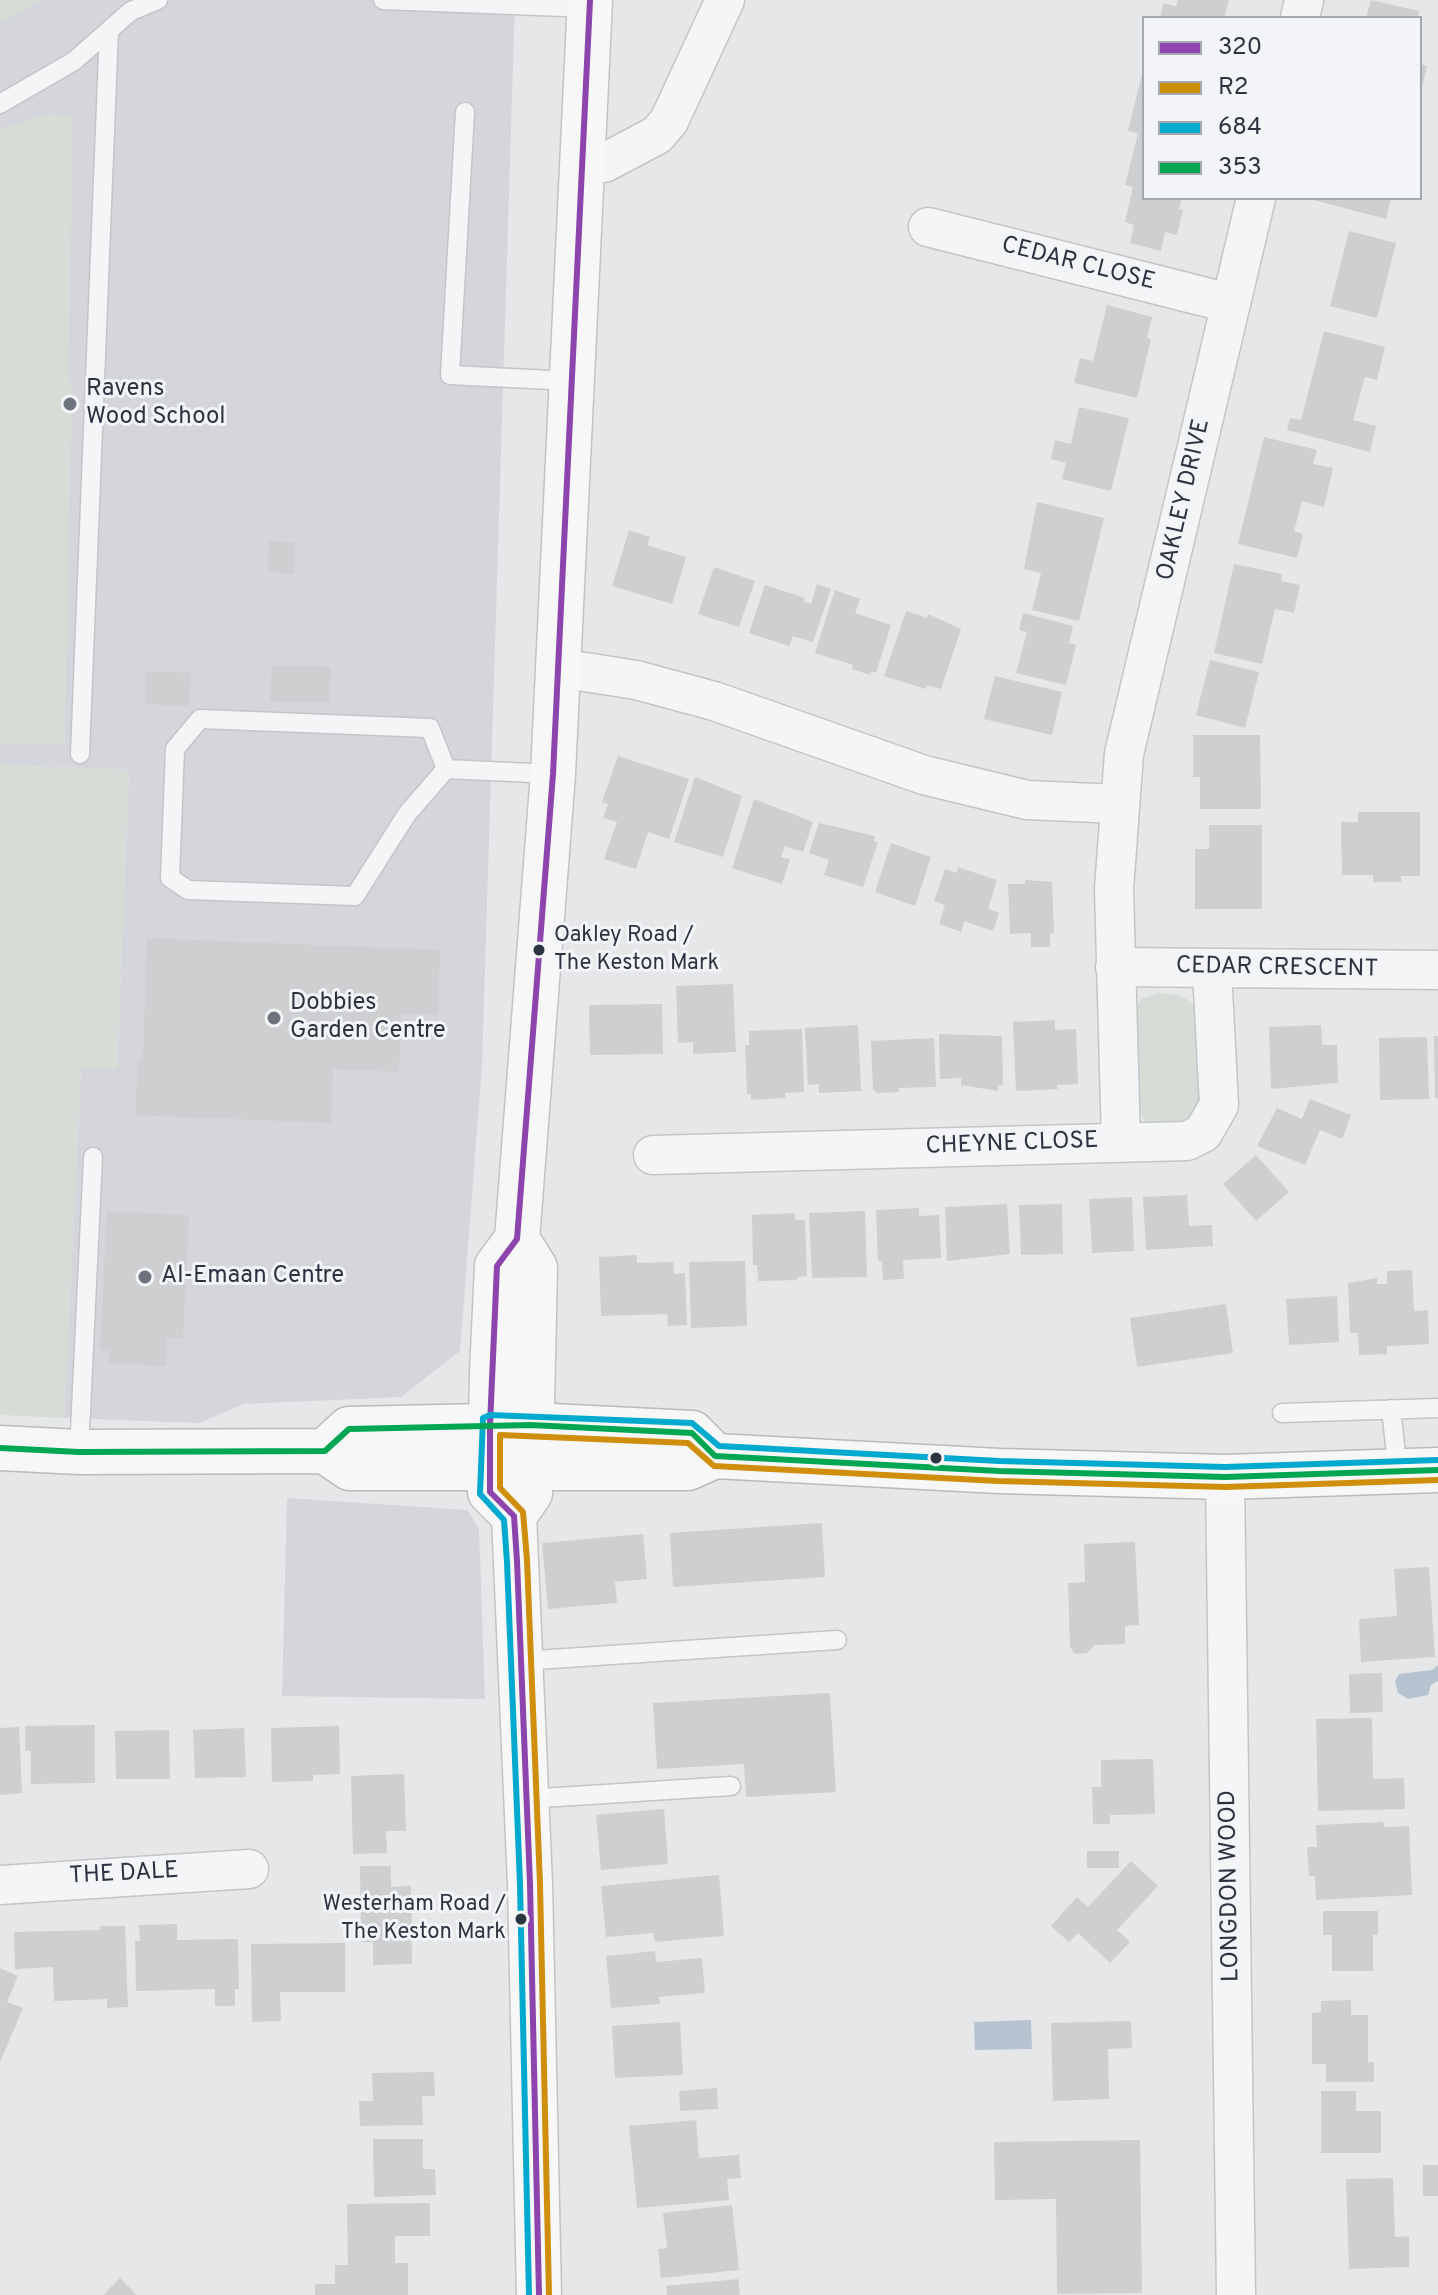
<!DOCTYPE html>
<style>
body{margin:0}
#map{position:relative;width:1438px;height:2295px;overflow:hidden;background:#e5e7e9;font-family:Overpass,sans-serif}
canvas{display:block}
.legend{position:absolute;left:1142px;top:16px;width:280px;height:184px;box-sizing:border-box;background:#f3f5f8;border:2px solid #a4a8af;margin:0;padding:10px 14px;list-style:none;font-size:24px;color:#2d3441}
.legend li{display:flex;align-items:center;gap:16px;height:40px}
.legend b{width:40px;border:2px solid #a4a8af}
</style>
<div id="map">
<canvas width="1438" height="2295"></canvas>
<ul class="legend">
<li><b style="height:10px;background:#8e44ad"></b>320</li>
<li><b style="height:10px;background:#cf8f0d"></b>R2</li>
<li><b style="height:10px;background:#00a9ce"></b>684</li>
<li><b style="height:10px;background:#00a651"></b>353</li>
</ul>
</div>
<script>
const c = document.querySelector('canvas').getContext('2d');
c.lineJoin = 'round';
function fillPath(path, color) {
  c.fillStyle = color;
  c.fill(path, 'evenodd');
}
function shape(rows) {
  const path = new Path2D();
  for (const r of rows) {
    path.moveTo(r[0], r[1]);
    for (let i = 2; i < r.length; i += 2) path.lineTo(r[i], r[i + 1]);
  }
  return path;
}
function trace(path, color, width, dash) {
  c.strokeStyle = color;
  c.lineWidth = width;
  c.lineCap = dash ? 'butt' : 'round';
  c.setLineDash(dash || []);
  c.stroke(path);
}
function drawText(font, color, halo, rows, align = 'center') {
  c.font = font + ' Overpass,sans-serif';
  c.lineWidth = 6;
  c.setLineDash([]);
  c.textBaseline = 'middle';
  c.strokeStyle = halo;
  c.fillStyle = color;
  for (const [text, x, y, turn = 0] of rows) {
    c.save();
    c.translate(x, y);
    c.rotate((+turn || 0) * Math.PI / 180);
    c.textAlign = isNaN(turn) ? turn : align;
    if (halo) c.strokeText(text, 0, 0);
    c.fillText(text, 0, 0);
    c.restore();
  }
}
const built = shape([
 [0,0,515,0,482,1065,460,1351,401,1397,244,1404,199,1423,64,1418,81,1068,117,1068,129,770,0,765],
 [287,1498,467,1510,479,1528,485,1699,282,1696]
]);
const green = shape([
 [0,0,40,0,0,24],
 [52,113,72,118,72,129,69,381,72,381,65,745,0,744,0,130],
 [0,765,129,770,117,1069,81,1068,64,1418,0,1415],
 [1160,993,1179,995,1191,1002,1197,1014,1200,1097,1199,1110,1187,1123,1160,1128,1145,1121,1135,1103,1133,1014,1141,999]
]);
const water = shape([
 [1438,1665,1438,1681,1431,1685,1428,1695,1408,1699,1398,1693,1395,1681,1399,1674,1432,1670],
 [1031,2020,1032,2049,975,2050,974,2022]
]);
const building = shape([
 [1178,0,1229,0,1224,18,1160,18,1163,3,1176,6],
 [1371,0,1419,11,1417,18,1366,18],
 [1420,64,1427,66,1421,92,1420,92],
 [1143,70,1144,198,1182,198,1179,209,1183,210,1177,235,1165,232,1161,251,1130,243,1134,225,1125,222,1133,187,1125,185,1138,133,1128,131],
 [1306,198,1391,198,1386,219],
 [1349,231,1396,243,1377,318,1330,306],
 [1107,305,1152,317,1147,338,1151,339,1137,398,1074,383,1080,358,1093,361],
 [1324,331,1385,347,1377,380,1365,377,1353,420,1376,426,1370,452,1287,430,1290,418,1301,420],
 [1079,407,1129,418,1111,491,1062,479,1066,463,1051,459,1055,440,1071,444],
 [1264,437,1317,450,1313,464,1333,468,1324,507,1302,501,1294,531,1303,534,1297,558,1238,544],
 [1037,502,1104,518,1079,621,1032,610,1041,573,1024,569],
 [629,530,650,537,647,545,686,557,672,604,612,586],
 [269,541,295,542,294,574,268,572],
 [1234,564,1282,574,1281,581,1300,585,1294,613,1275,609,1262,664,1214,653],
 [714,567,755,581,739,627,698,614],
 [817,584,831,589,813,642,793,636,789,646,749,633,765,585,805,598,804,602,811,604],
 [835,590,860,599,855,613,891,625,876,673,871,671,870,675,852,669,853,665,815,653],
 [906,611,927,618,928,614,961,629,941,689,927,685,926,689,884,676],
 [1023,613,1073,626,1069,643,1076,645,1066,685,1016,673,1027,632,1019,630],
 [1210,660,1259,672,1245,728,1196,715],
 [272,665,331,667,329,703,270,701],
 [146,671,190,673,189,706,145,704],
 [995,676,1062,692,1052,735,984,719],
 [1193,735,1260,735,1261,809,1200,809,1200,777,1193,777],
 [618,756,689,779,669,839,648,832,636,869,604,859,617,822,603,818,608,804,602,802],
 [695,777,742,796,723,857,674,842],
 [754,799,813,822,803,852,785,846,781,857,790,859,782,884,732,868],
 [1358,812,1420,812,1420,876,1401,876,1401,882,1373,882,1373,875,1342,875,1341,822,1358,822],
 [819,823,875,836,874,841,878,842,863,887,824,875,829,860,809,853],
 [1209,825,1262,825,1262,909,1195,909,1195,849,1209,849],
 [891,843,931,857,915,906,875,892],
 [958,867,997,880,988,909,999,913,993,931,964,921,961,932,939,924,945,905,934,901,945,869,956,873],
 [1025,880,1052,882,1054,933,1050,934,1050,947,1031,947,1031,933,1010,934,1008,884,1025,884],
 [147,938,440,950,438,1015,401,1013,399,1072,333,1069,331,1123,135,1115,138,1062,143,1062],
 [733,984,736,1052,693,1054,693,1042,678,1043,676,986],
 [662,1004,663,1054,590,1055,589,1005],
 [1055,1020,1055,1030,1076,1029,1078,1084,1057,1085,1058,1089,1016,1091,1013,1022],
 [858,1025,861,1091,819,1093,819,1084,808,1085,805,1028],
 [1321,1025,1322,1045,1337,1045,1338,1083,1271,1089,1269,1027],
 [802,1029,804,1092,785,1093,785,1098,751,1100,751,1094,747,1094,745,1045,749,1045,749,1031],
 [939,1034,1002,1036,1003,1085,998,1085,998,1091,961,1085,961,1078,940,1079],
 [1434,1036,1438,1036,1438,1098,1435,1098],
 [1427,1037,1429,1099,1380,1100,1379,1038],
 [934,1038,936,1087,899,1088,899,1092,877,1093,873,1089,871,1041],
 [1310,1099,1351,1115,1342,1139,1320,1130,1305,1165,1257,1146,1277,1108,1302,1119],
 [1256,1155,1289,1192,1256,1221,1223,1184],
 [1187,1195,1189,1226,1212,1225,1213,1246,1146,1250,1143,1197],
 [1132,1197,1134,1251,1092,1253,1089,1199],
 [1007,1204,1010,1254,947,1261,945,1207],
 [1062,1204,1063,1254,1021,1255,1019,1205],
 [919,1208,919,1216,939,1215,941,1258,903,1260,904,1279,883,1280,882,1261,878,1261,876,1210],
 [107,1211,189,1215,183,1339,167,1338,166,1366,109,1363,110,1351,100,1350],
 [865,1211,867,1277,812,1278,809,1213],
 [795,1213,795,1220,805,1220,807,1276,797,1277,797,1280,758,1281,757,1265,753,1265,752,1215],
 [637,1255,637,1263,673,1262,674,1274,685,1273,687,1325,668,1326,667,1314,601,1316,599,1257],
 [745,1261,747,1326,691,1328,689,1262],
 [1412,1270,1414,1311,1428,1310,1429,1344,1387,1346,1387,1354,1359,1355,1358,1333,1350,1333,1348,1283,1377,1278,1377,1284,1387,1284,1387,1271],
 [1337,1296,1339,1342,1289,1345,1286,1299],
 [1226,1304,1233,1353,1137,1367,1130,1318],
 [822,1523,825,1577,673,1587,670,1533],
 [643,1534,647,1579,615,1582,617,1603,548,1609,542,1543],
 [1135,1542,1139,1625,1125,1626,1125,1644,1095,1645,1087,1653,1075,1654,1070,1647,1068,1583,1085,1582,1084,1544],
 [1429,1567,1435,1657,1361,1662,1359,1619,1397,1616,1394,1569],
 [1382,1673,1383,1712,1350,1713,1349,1674],
 [830,1693,836,1792,746,1797,744,1764,657,1769,653,1703],
 [1372,1718,1373,1779,1404,1778,1405,1809,1318,1811,1316,1719],
 [95,1725,95,1783,31,1784,31,1751,25,1751,25,1726],
 [339,1726,340,1774,313,1775,313,1781,272,1782,271,1728],
 [19,1727,22,1793,0,1795,0,1728],
 [244,1728,246,1777,195,1778,193,1730],
 [169,1730,170,1779,116,1779,115,1731],
 [1153,1759,1155,1814,1110,1815,1110,1824,1093,1824,1092,1787,1101,1787,1101,1760],
 [404,1774,406,1831,386,1831,387,1853,353,1854,351,1776],
 [664,1809,668,1864,601,1870,596,1815],
 [1383,1822,1384,1827,1409,1826,1412,1895,1316,1900,1315,1876,1309,1876,1307,1847,1317,1847,1316,1825],
 [1087,1851,1119,1851,1119,1868,1087,1868],
 [1131,1861,1158,1886,1117,1930,1130,1942,1110,1963,1078,1933,1069,1942,1051,1926,1077,1897,1088,1907],
 [360,1866,391,1866,391,1887,411,1886,412,1964,373,1965,373,1942,361,1942],
 [719,1875,724,1936,655,1942,653,1933,606,1937,601,1886],
 [1323,1911,1378,1911,1378,1935,1373,1935,1373,1971,1332,1971,1332,1935,1323,1935],
 [177,1924,177,1940,238,1939,239,1989,235,1989,235,2006,215,2006,215,1989,136,1991,135,1941,140,1941,139,1925],
 [100,1926,125,1926,128,2007,107,2008,107,1999,54,2001,53,1967,15,1969,14,1932,100,1930],
 [345,1943,345,1992,280,1992,281,2021,252,2022,251,1944],
 [655,1951,656,1962,702,1958,705,1993,659,1997,660,2004,611,2008,606,1956],
 [0,1968,18,1976,7,2002,23,2008,0,2062],
 [1351,2000,1351,2015,1368,2015,1368,2062,1374,2062,1374,2082,1326,2082,1326,2064,1312,2064,1312,2013,1321,2012,1321,2001],
 [1131,2021,1132,2048,1108,2049,1109,2099,1053,2101,1051,2023],
 [680,2022,683,2075,615,2078,612,2026],
 [434,2072,435,2096,422,2096,423,2125,360,2126,359,2101,373,2101,372,2073],
 [717,2088,718,2109,680,2111,679,2091],
 [1321,2091,1356,2091,1356,2111,1381,2111,1381,2153,1321,2153],
 [696,2120,699,2158,739,2155,741,2178,727,2179,729,2200,637,2208,629,2126],
 [373,2139,423,2139,423,2169,435,2169,436,2195,374,2197],
 [1140,2140,1142,2293,1057,2294,1056,2199,995,2200,994,2142],
 [1423,2165,1438,2165,1438,2196,1423,2196],
 [1393,2178,1395,2237,1409,2236,1409,2267,1349,2269,1346,2179],
 [430,2203,430,2236,395,2236,395,2263,408,2263,408,2295,315,2295,315,2284,335,2284,335,2265,348,2265,347,2204],
 [732,2205,739,2270,661,2278,658,2249,667,2248,663,2213],
 [120,2278,137,2295,103,2295],
 [738,2279,740,2295,667,2295,666,2286]
]);
const service = shape([
 [383,0,590,8],
 [0,104,74,61,131,11,158,0],
 [465,112,450,375,571,381],
 [200,719,430,728,446,769,407,814,355,896,188,890,170,878,175,749,200,719],
 [80,754,109,30],
 [446,769,553,774],
 [1391,1409,1398,1472],
 [1282,1413,1438,1408],
 [79,1452,93,1157],
 [521,1661,837,1640],
 [526,1799,731,1786]
]);
const minor = shape([
 [1300,18,1304,0],
 [582,161,604,163,657,135,669,121,725,0],
 [928,227,1229,303],
 [559,668,636,680,714,701,924,775,1027,800,1119,804],
 [1115,967,1438,970],
 [1121,1142,1114,889,1124,754,1256,198],
 [653,1155,1187,1141,1203,1133,1219,1105,1212,970],
 [1225,1477,1236,2295],
 [0,1885,249,1869]
]);
const primary = shape([
 [517,1239,535,1268,530,1493,514,1516,530,1884,539,2295],
 [514,1516,490,1492,492,1373,497,1266,517,1239,553,774,590,0]
]);
const trunk = shape([
 [0,1448,79,1452,325,1451,350,1468,688,1468,715,1456,999,1471,1225,1477,1438,1470],
 [325,1451,349,1429,531,1425,692,1433,715,1456]
]);
const bus1 = shape([
 [539,2295,530,1884,517,1561,514,1516,490,1492,490,1425,497,1266,517,1239,553,774,590,0]
]);
const bus2 = shape([
 [549,2295,540,1884,527,1560,523,1512,500,1488,500,1435,688,1443,714,1466,998,1481,1225,1487,1438,1480]
]);
const bus3 = shape([
 [529,2295,520,1884,507,1562,504,1520,480,1494,483,1418,490,1415,692,1423,719,1446,999,1461,1225,1467,1438,1460]
]);
const bus4 = shape([
 [0,1448,79,1452,325,1451,349,1429,531,1425,692,1433,715,1456,999,1471,1225,1477,1438,1470]
]);
const markers = [
 [70,404,8,"#6d737c"],
 [539,950,7,"#2d3441"],
 [274,1018,8,"#6d737c"],
 [145,1277,8,"#6d737c"],
 [936,1458,7,"#2d3441"],
 [521,1919,7,"#2d3441"]
];
const busNames = [
 ["Oakley Road /",554,937],
 ["The Keston Mark",554,965],
 ["Westerham Road /",506,1906,"right"],
 ["The Keston Mark",506,1934,"right"]
];
const streetNames = [
 ["CEDAR CLOSE",1078,265,14],
 ["OAKLEY DRIVE",1185,500,-77],
 ["CEDAR CRESCENT",1277,969,1],
 ["CHEYNE CLOSE",1012,1145,-2],
 ["THE DALE",124,1875,-3],
 ["LONGDON WOOD",1231,1886,-91]
];
const poiNames = [
 ["Ravens",86,390],
 ["Wood School",86,418],
 ["Dobbies",290,1004],
 ["Garden Centre",290,1032],
 ["Al-Emaan Centre",161,1277]
];
fillPath(built, '#d4d6dc');
fillPath(green, '#d6dcd6');
fillPath(water, '#b7c3d0');
fillPath(building, '#cdcfd1');
trace(service, '#c3c5c7', 21);
trace(minor, '#c3c5c7', 41);
trace(primary, '#c1c4c6', 47);
trace(trunk, '#b8babd', 47);
trace(service, '#f4f5f6', 18);
trace(minor, '#f4f5f6', 38);
trace(primary, '#f7f7f8', 44);
trace(trunk, '#f7f7f8', 44);
trace(bus1, '#8e44ad', 6);
trace(bus2, '#cf8f0d', 6);
trace(bus3, '#00a9ce', 6);
trace(bus4, '#00a651', 6);
for (const [x, y, r, color] of markers) {
  const dot = new Path2D();
  dot.arc(x, y, r, 0, 2 * Math.PI);
  c.fillStyle = color;
  c.fill(dot);
  trace(dot, '#f3f5f8', 3);
}
drawText('22px', '#2d3441', '#f3f5f8', busNames, 'left');
drawText('24px', '#2d3441', '#f3f5f8', streetNames);
drawText('24px', '#2d3441', '#f3f5f8', poiNames, 'left');
</script>
